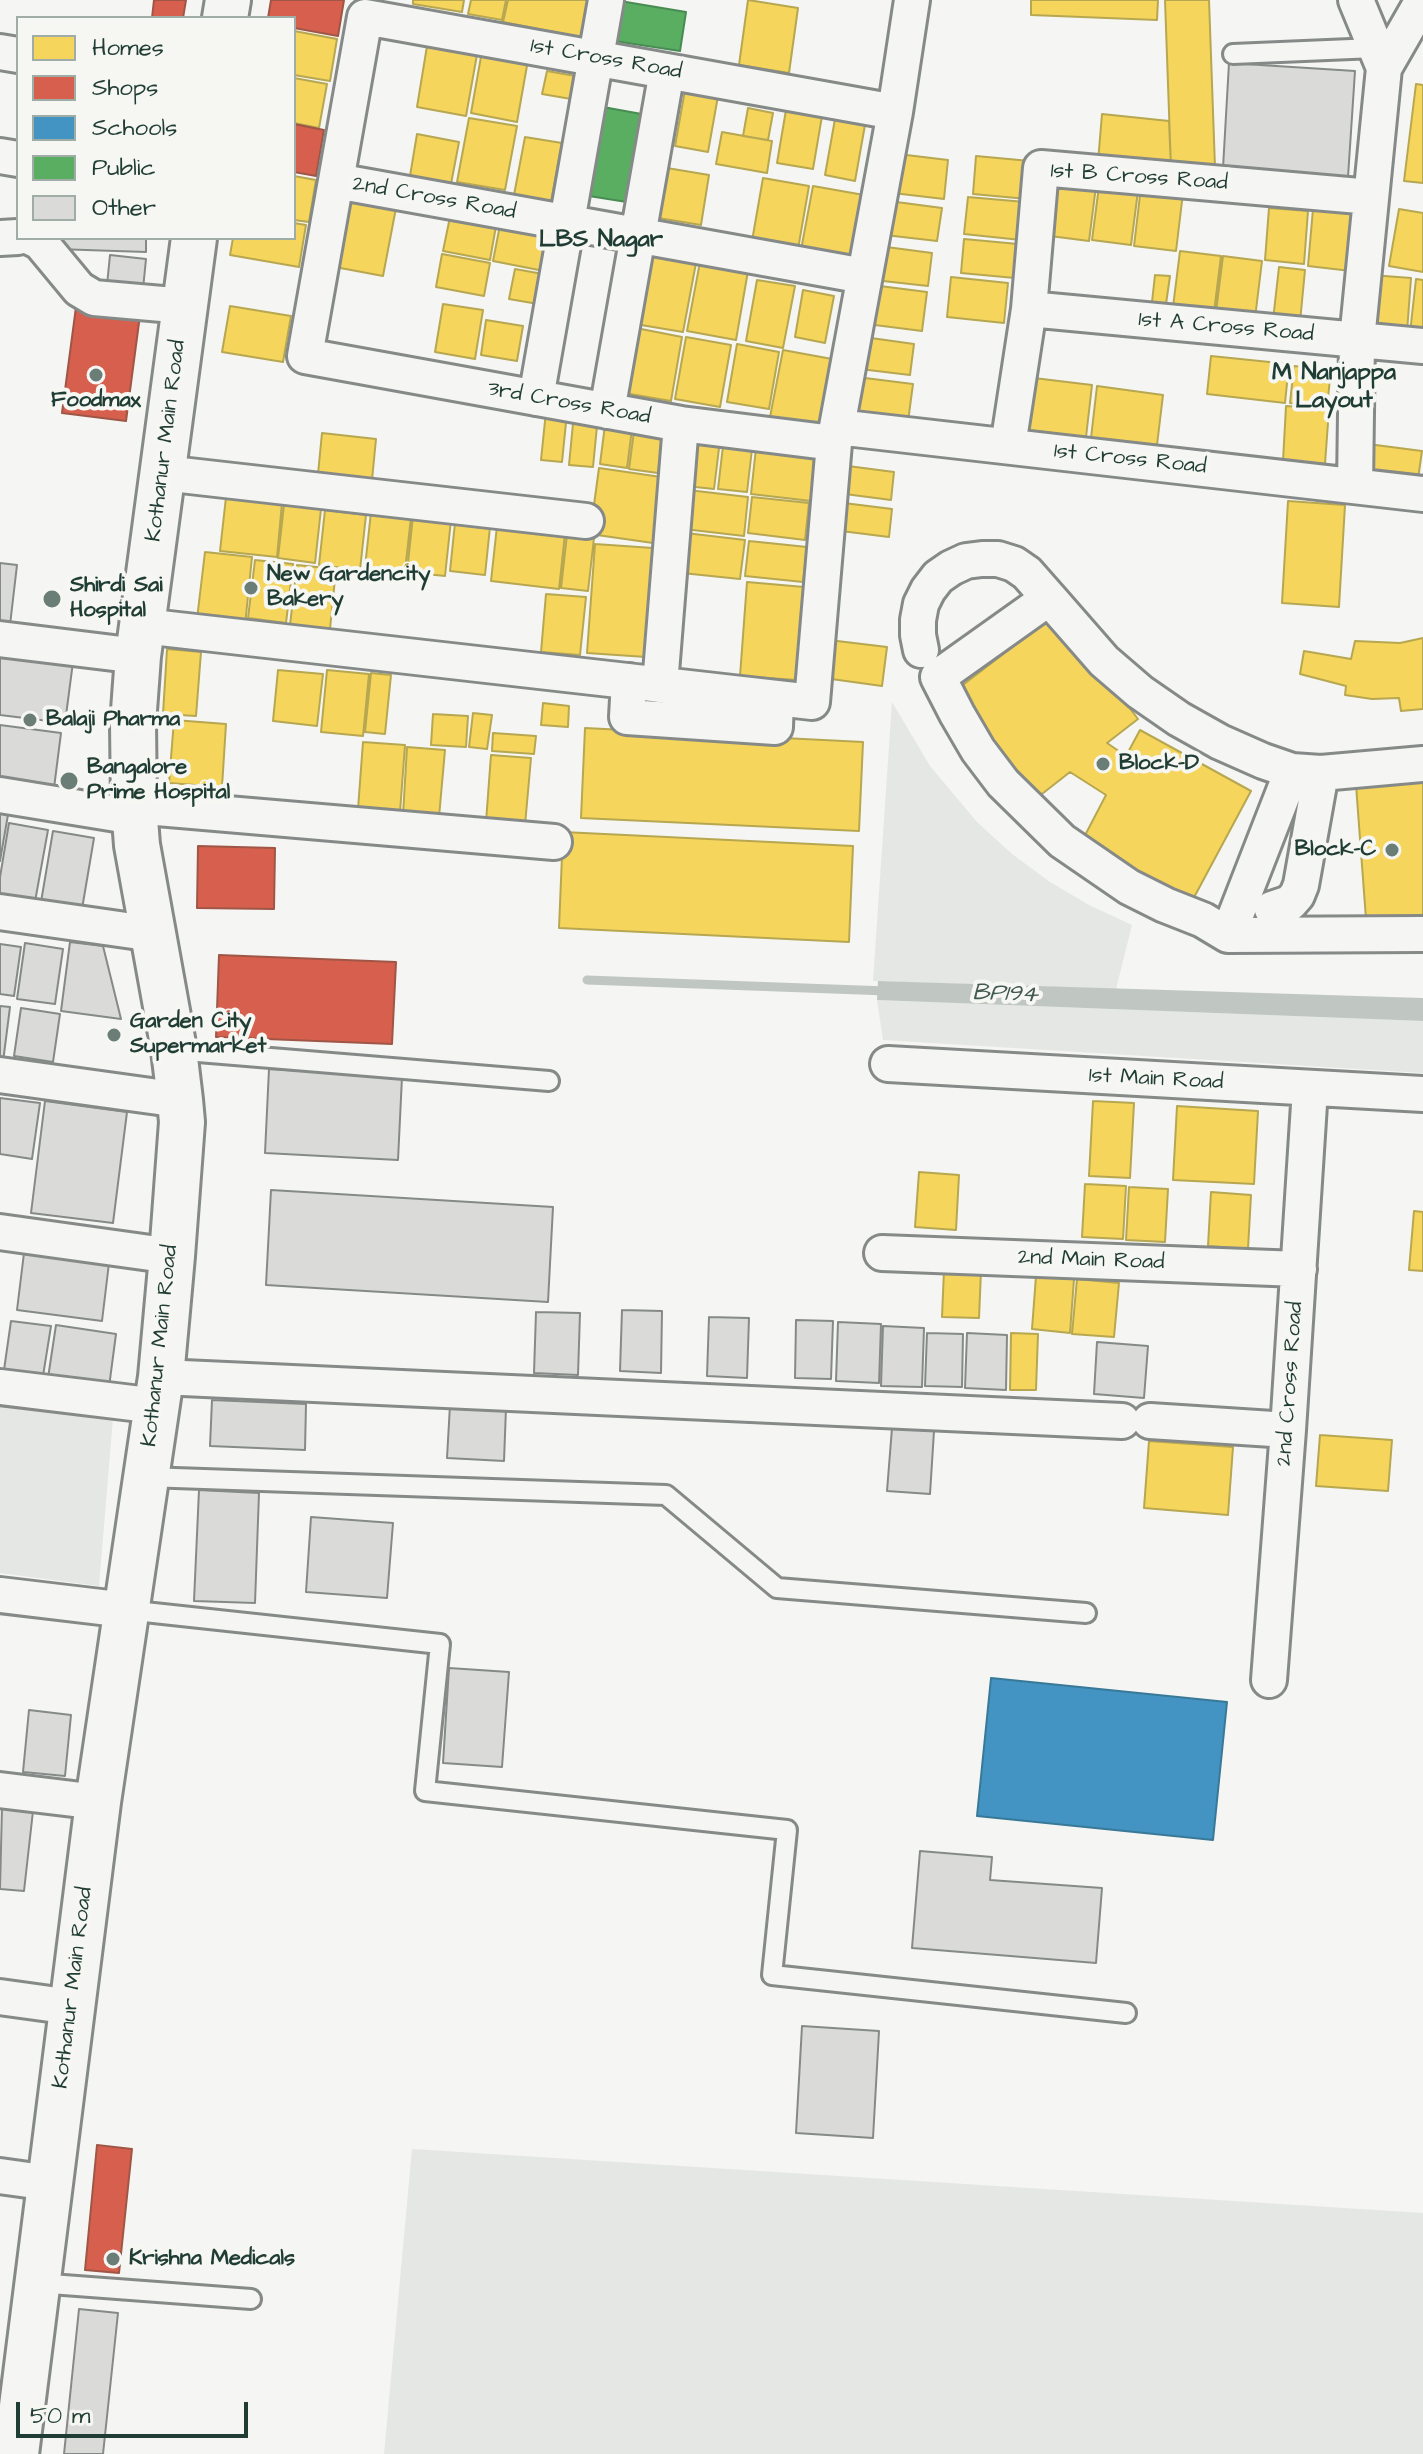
<!DOCTYPE html>
<style>
body{margin:0}
#map{position:relative;width:1423px;height:2454px;overflow:hidden;background:#f5f5f3;font-family:"Architects Daughter",sans-serif}
canvas{display:block}
.legend{position:absolute;left:16px;top:16px;width:280px;height:224px;box-sizing:border-box;background:#f6f6f2;border:2px solid #a0aca6;margin:0;padding:10px 14px;list-style:none;font-size:24px;color:#1f3d34}
.legend li{display:flex;align-items:center;gap:16px;height:40px}
.legend b{width:40px;border:2px solid #a0aca6}
.scale{position:absolute;left:16px;top:2402px;width:232px;height:36px;box-sizing:border-box;border:4px solid #1f3d34;border-top:0;padding-left:10px;font-size:24px;line-height:28px;white-space:nowrap;color:#1f3d34;-webkit-text-stroke:6px #f6f6f2;paint-order:stroke}
</style>
<div id="map">
<canvas width="1423" height="2454"></canvas>
<ul class="legend">
<li><b style="height:22px;background:#f6d55c"></b>Homes</li>
<li><b style="height:22px;background:#d6604d"></b>Shops</li>
<li><b style="height:22px;background:#4393c3"></b>Schools</li>
<li><b style="height:22px;background:#5aae61"></b>Public</li>
<li><b style="height:22px;background:#dadbd9"></b>Other</li>
</ul>
<div class="scale">50 m</div>
</div>
<script>
const c = document.querySelector('canvas').getContext('2d');
c.lineJoin = 'round';
function fillPath(path, color) {
  c.fillStyle = color;
  c.fill(path, 'evenodd');
}
function shape(rows) {
  const path = new Path2D();
  for (const r of rows) {
    path.moveTo(r[0], r[1]);
    for (let i = 2; i < r.length; i += 2) path.lineTo(r[i], r[i + 1]);
  }
  return path;
}
function trace(path, color, width, dash) {
  c.strokeStyle = color;
  c.lineWidth = width;
  c.lineCap = dash ? 'butt' : 'round';
  c.setLineDash(dash || []);
  c.stroke(path);
}
function drawText(font, color, halo, rows, align = 'center') {
  c.font = font + ' "Architects Daughter",sans-serif';
  c.lineWidth = 8;
  c.setLineDash([]);
  c.textBaseline = 'middle';
  c.strokeStyle = halo;
  c.fillStyle = color;
  for (const [text, x, y, turn = 0] of rows) {
    c.save();
    c.translate(x, y);
    c.rotate((+turn || 0) * Math.PI / 180);
    c.textAlign = isNaN(turn) ? turn : align;
    if (halo) c.strokeText(text, 0, 0);
    c.fillText(text, 0, 0);
    c.restore();
  }
}
const green = shape([
 [892,702,930,766,977,822,1012,854,1050,882,1089,905,1132,925,1116,989,873,981],
 [877,1000,1423,1021,1423,1073,883,1040],
 [0,1404,113,1418,99,1586,0,1573],
 [412,2149,1423,2213,1423,2454,384,2454]
]);
const water = shape([
 [878,981,1423,998,1423,1021,877,1000]
]);
const homes = shape([
 [413,0,464,0,462,12,413,4,413,0],
 [471,0,506,0,502,20,468,14,471,0],
 [508,0,597,0,589,39,503,22,508,0],
 [748,0,798,8,789,73,739,65,748,0],
 [1031,0,1158,0,1157,20,1031,15,1031,0],
 [1165,0,1209,0,1215,167,1171,168,1165,0],
 [294,31,337,39,330,81,294,75,294,31],
 [428,40,478,49,466,116,417,107,428,40],
 [482,51,528,60,517,122,471,113,482,51],
 [547,71,581,77,577,100,542,94,547,71],
 [294,78,327,84,319,128,294,123,294,78],
 [1416,84,1423,85,1423,183,1404,181,1416,84],
 [685,90,718,96,708,152,675,146,685,90],
 [748,108,773,113,768,140,743,136,748,108],
 [786,110,822,116,813,169,777,163,786,110],
 [1102,114,1169,121,1171,168,1098,162,1102,114],
 [469,118,517,126,505,190,457,182,469,118],
 [835,119,865,125,855,181,825,175,835,119],
 [722,132,772,141,767,173,716,164,722,132],
 [417,134,459,142,451,184,410,176,417,134],
 [525,137,562,143,551,202,514,195,525,137],
 [898,154,948,160,944,199,893,193,898,154],
 [976,156,1030,161,1027,199,973,194,976,156],
 [667,168,709,175,701,225,658,218,667,168],
 [294,176,316,180,309,222,294,220,294,176],
 [763,178,809,186,798,249,752,241,763,178],
 [1057,181,1096,186,1089,241,1050,236,1057,181],
 [813,186,864,195,852,259,801,250,813,186],
 [1099,186,1138,191,1131,245,1092,240,1099,186],
 [1141,187,1183,193,1176,251,1134,246,1141,187],
 [968,197,1025,202,1021,240,964,234,968,197],
 [348,199,396,208,383,276,335,267,348,199],
 [889,201,942,208,937,241,885,235,889,201],
 [1269,208,1308,211,1304,264,1265,260,1269,208],
 [1313,209,1357,213,1351,271,1308,266,1313,209],
 [1399,209,1423,213,1423,272,1389,266,1399,209],
 [450,217,496,226,490,260,443,251,450,217],
 [294,223,306,225,299,267,230,255,233,238,294,238,294,223],
 [500,225,551,235,544,271,493,261,500,225],
 [964,239,1018,244,1015,278,961,273,964,239],
 [879,246,932,253,928,286,874,280,879,246],
 [1180,251,1221,256,1214,312,1173,307,1180,251],
 [442,254,490,263,484,296,436,287,442,254],
 [647,254,696,263,683,332,635,324,647,254],
 [1223,256,1262,261,1255,318,1216,312,1223,256],
 [700,262,748,271,736,340,687,331,700,262],
 [1279,267,1305,270,1300,322,1273,320,1279,267],
 [515,269,543,274,538,304,509,299,515,269],
 [1155,275,1170,276,1166,304,1152,302,1155,275],
 [1371,275,1411,278,1407,332,1367,330,1371,275],
 [951,277,1008,283,1004,323,947,317,951,277],
 [1416,279,1423,280,1423,334,1410,333,1416,279],
 [757,280,795,286,783,348,746,341,757,280],
 [872,285,927,292,922,331,867,324,872,285],
 [803,290,834,296,825,343,795,337,803,290],
 [443,304,483,310,475,359,435,352,443,304],
 [230,306,291,316,283,362,222,352,230,306],
 [486,320,523,326,517,361,481,355,486,320],
 [636,328,682,337,671,401,624,393,636,328],
 [686,337,731,345,720,407,675,399,686,337],
 [864,337,914,344,910,375,860,369,864,337],
 [737,344,779,352,769,409,727,402,737,344],
 [783,350,832,359,820,427,770,417,783,350],
 [1211,356,1289,364,1285,403,1207,394,1211,356],
 [1294,366,1331,370,1327,407,1290,403,1294,366],
 [857,377,913,384,907,429,852,422,857,377],
 [1034,378,1092,385,1086,437,1028,430,1034,378],
 [1097,386,1163,395,1157,445,1091,438,1097,386],
 [1286,406,1329,409,1325,464,1283,461,1286,406],
 [546,411,567,413,562,462,541,460,546,411],
 [574,413,598,416,593,467,569,465,574,413],
 [605,425,632,429,627,468,600,464,605,425],
 [634,431,663,436,658,473,629,469,634,431],
 [322,433,376,439,372,480,318,474,322,433],
 [692,437,720,440,714,489,686,486,692,437],
 [1368,444,1422,451,1418,479,1364,472,1368,444],
 [723,446,752,449,747,492,718,489,723,446],
 [756,448,816,455,811,501,751,494,756,448],
 [848,466,894,472,891,500,845,494,848,466],
 [599,468,661,477,653,543,590,534,599,468],
 [688,490,748,497,744,536,684,529,688,490],
 [226,497,282,503,277,557,220,551,226,497],
 [752,497,809,503,805,540,748,533,752,497],
 [1288,501,1345,505,1339,607,1282,603,1288,501],
 [844,503,892,509,889,537,841,531,844,503],
 [284,505,321,509,315,563,278,558,284,505],
 [325,510,366,515,360,570,319,565,325,510],
 [371,512,411,517,405,571,365,567,371,512],
 [413,516,451,520,445,576,407,572,413,516],
 [455,523,490,527,485,575,450,571,455,523],
 [497,526,565,534,559,589,491,581,497,526],
 [686,533,745,540,740,579,682,573,686,533],
 [567,535,594,538,588,591,561,588,567,535],
 [749,541,807,547,803,582,745,576,749,541],
 [595,544,653,548,646,657,587,653,595,544],
 [205,552,252,557,245,625,197,619,205,552],
 [255,560,293,564,286,623,248,618,255,560],
 [297,565,336,569,330,629,290,625,297,565],
 [747,582,804,587,797,680,740,676,747,582],
 [546,594,586,597,580,655,541,652,546,594],
 [1057,613,1138,719,1107,743,1126,756,1140,730,1251,791,1191,903,1081,843,1106,795,1070,772,1033,801,951,694,1057,613],
 [1423,638,1423,709,1401,711,1399,698,1372,699,1345,695,1346,686,1300,674,1304,651,1351,659,1355,641,1400,643,1423,638],
 [829,640,887,647,882,686,824,678,829,640],
 [167,649,201,652,196,716,163,714,167,649],
 [278,670,323,674,317,726,273,721,278,670],
 [327,670,369,674,363,736,321,732,327,670],
 [371,673,391,675,385,734,365,732,371,673],
 [543,703,569,706,568,727,541,725,543,703],
 [473,713,492,715,487,749,469,747,473,713],
 [433,714,468,716,466,747,431,745,433,714],
 [174,720,226,724,222,787,169,783,174,720],
 [585,728,863,742,859,831,581,818,585,728],
 [493,733,536,736,534,754,492,751,493,733],
 [363,742,405,745,400,812,358,809,363,742],
 [407,747,445,750,439,817,403,815,407,747],
 [491,755,531,758,525,825,486,822,491,755],
 [1423,780,1423,915,1366,919,1356,785,1423,780],
 [563,832,853,846,849,942,559,928,563,832],
 [1093,1101,1134,1103,1130,1178,1089,1176,1093,1101],
 [1177,1106,1258,1111,1254,1184,1173,1180,1177,1106],
 [919,1172,959,1175,956,1230,915,1227,919,1172],
 [1085,1184,1126,1186,1123,1239,1082,1237,1085,1184],
 [1129,1187,1168,1189,1165,1242,1126,1240,1129,1187],
 [1211,1192,1251,1195,1248,1249,1208,1246,1211,1192],
 [1414,1211,1423,1212,1423,1271,1409,1270,1414,1211],
 [944,1270,981,1271,979,1318,942,1317,944,1270],
 [1036,1276,1074,1279,1070,1333,1032,1329,1036,1276],
 [1077,1279,1119,1283,1114,1337,1072,1334,1077,1279],
 [1011,1333,1038,1334,1036,1390,1010,1390,1011,1333],
 [1320,1435,1392,1440,1388,1491,1316,1486,1320,1435],
 [1149,1441,1233,1447,1228,1515,1144,1508,1149,1441]
]);
const shops = shape([
 [154,0,186,0,183,18,152,18,154,0],
 [271,0,344,0,338,36,294,28,294,18,268,18,271,0],
 [294,124,324,130,316,176,294,172,294,124],
 [76,307,140,315,126,421,62,413,76,307],
 [198,846,275,848,274,909,197,908,198,846],
 [219,955,396,962,392,1044,216,1037,219,955],
 [97,2145,132,2149,119,2273,85,2270,97,2145]
]);
const schools = shape([
 [991,1678,1227,1702,1213,1840,977,1816,991,1678]
]);
const public = shape([
 [620,1,686,12,680,51,614,41,620,1],
 [603,107,647,115,633,203,589,196,603,107]
]);
const stream = shape([
 [587,980,887,991]
]);
const building = shape([
 [1229,63,1355,71,1348,177,1223,168,1229,63],
 [57,238,146,238,146,252,56,249,57,238],
 [110,255,146,259,143,289,107,285,110,255],
 [0,563,17,565,10,625,0,624,0,563],
 [0,652,73,662,65,723,0,715,0,652],
 [0,725,61,733,54,788,0,781,0,725],
 [0,801,10,803,0,861,0,801],
 [9,823,48,830,34,907,0,901,0,877,9,823],
 [53,831,94,838,82,909,41,902,53,831],
 [70,942,103,946,121,1019,61,1011,70,942],
 [25,943,63,949,55,1004,17,999,25,943],
 [0,944,21,947,14,996,0,994,0,944],
 [0,1006,10,1007,3,1062,0,1061,0,1006],
 [21,1008,60,1014,53,1062,14,1056,21,1008],
 [269,1069,402,1077,398,1160,265,1153,269,1069],
 [0,1098,40,1103,32,1159,0,1154,0,1098],
 [45,1101,127,1112,113,1223,31,1213,45,1101],
 [271,1190,553,1207,548,1302,266,1285,271,1190],
 [24,1253,109,1263,102,1321,17,1310,24,1253],
 [622,1310,662,1311,661,1373,620,1371,622,1310],
 [536,1312,580,1313,578,1375,534,1373,536,1312],
 [709,1317,749,1318,747,1378,707,1376,709,1317],
 [796,1320,833,1321,831,1379,795,1378,796,1320],
 [11,1321,51,1326,43,1376,4,1370,11,1321],
 [838,1322,881,1324,879,1383,836,1381,838,1322],
 [56,1325,116,1334,109,1387,48,1378,56,1325],
 [883,1326,924,1328,922,1387,881,1386,883,1326],
 [927,1333,963,1334,962,1387,925,1386,927,1333],
 [967,1333,1007,1335,1006,1390,965,1388,967,1333],
 [1097,1342,1148,1346,1144,1398,1094,1394,1097,1342],
 [212,1400,306,1404,305,1450,210,1446,212,1400],
 [450,1405,506,1408,504,1461,447,1458,450,1405],
 [892,1428,934,1431,930,1494,887,1491,892,1428],
 [199,1490,259,1493,255,1603,194,1601,199,1490],
 [311,1517,393,1523,387,1598,306,1592,311,1517],
 [449,1668,509,1672,502,1767,443,1763,449,1668],
 [29,1710,71,1715,65,1776,23,1772,29,1710],
 [2,1807,33,1811,24,1891,0,1889,2,1807],
 [920,1851,992,1857,990,1880,1102,1888,1096,1963,912,1948,920,1851],
 [802,2026,879,2031,873,2138,796,2133,802,2026],
 [79,2309,118,2313,103,2454,64,2454,79,2309]
]);
const lane = shape([
 [1233,54,1375,48],
 [174,1050,549,1081],
 [146,1477,666,1495,777,1588,1086,1613],
 [126,1610,440,1644,425,1791,787,1830,772,1975,1126,2013],
 [37,2283,251,2299]
]);
const street = shape([
 [0,52,18,55],
 [1384,68,1423,0],
 [0,156,18,159],
 [336,181,864,276],
 [0,238,18,237],
 [32,238,40,242,79,289,94,298,185,306],
 [1029,309,1423,346],
 [536,398,606,0],
 [607,411,667,71],
 [837,427,1423,494],
 [834,443,681,424,305,356,365,17,895,112],
 [1008,446,1029,309,1041,168,1371,197],
 [163,473,586,521],
 [1355,486,1357,340,1384,68,1356,0],
 [143,626,812,702,834,443,895,112,912,0],
 [0,639,138,656],
 [921,650,918,635,918,620,921,604,928,590,938,577,951,568,966,561,982,559,998,559,1014,564,1027,573,1049,598],
 [629,681,627,717,775,727,776,698],
 [660,685,681,424],
 [1292,771,1263,761,1220,742,1179,719,1140,692,1104,661,1049,598,938,677,957,714,978,750,1003,783,1062,841,1129,887,1165,905,1203,920,1228,935,1423,934],
 [0,795,135,817],
 [134,806,554,842],
 [1272,909,1290,903,1297,895,1301,885,1321,773],
 [0,912,154,934],
 [1228,935,1292,771,1321,773,1423,764],
 [888,1064,1423,1094],
 [0,1075,180,1100],
 [0,1232,172,1256],
 [882,1253,1299,1269],
 [161,1377,1122,1421],
 [0,1387,157,1406],
 [1150,1421,1288,1430],
 [0,1595,126,1610],
 [1269,1680,1288,1430,1310,1089],
 [0,1790,98,1802],
 [0,1997,72,2007],
 [0,2176,50,2183]
]);
const secondary = shape([
 [225,18,228,0],
 [16,2454,98,1802,161,1377,172,1256,182,1122,180,1100,174,1050,137,845,134,806,133,724,138,656,194,238]
]);
const markers = [
 [96,375,8,"#6a7d77"],
 [251,588,8,"#6a7d77"],
 [52,599,10,"#6a7d77"],
 [30,720,8,"#6a7d77"],
 [1103,764,8,"#6a7d77"],
 [69,781,10,"#6a7d77"],
 [1392,850,8,"#6a7d77"],
 [114,1035,8,"#6a7d77"],
 [113,2259,8,"#6a7d77"]
];
const streetNames = [
 ["1st Cross Road",606,60,10],
 ["1st B Cross Road",1139,178,4],
 ["2nd Cross Road",434,199,10],
 ["1st A Cross Road",1226,328,5],
 ["3rd Cross Road",569,404,10],
 ["Kothanur Main Road",167,441,-83],
 ["1st Cross Road",1130,460,6],
 ["1st Main Road",1156,1080,3],
 ["2nd Main Road",1091,1261,2],
 ["Kothanur Main Road",161,1346,-84],
 ["2nd Cross Road",1291,1384,-86],
 ["Kothanur Main Road",74,1988,-83]
];
const poiNames = [
 ["Foodmax",96,401,"center"],
 ["New Gardencity",267,575],
 ["Bakery",267,600],
 ["Shirdi Sai",70,586],
 ["Hospital",70,611],
 ["Balaji Pharma",46,720],
 ["Block-D",1119,764],
 ["Bangalore",87,768],
 ["Prime Hospital",87,793],
 ["Block-C",1376,850,"right"],
 ["Garden City",130,1022],
 ["Supermarket",130,1047],
 ["Krishna Medicals",129,2259]
];
const neighbourhoodNames = [
 ["LBS Nagar",601,241],
 ["M Nanjappa",1334,374],
 ["Layout",1334,402]
];
const waterNames = [
 ["BP194",1005,995,2]
];
fillPath(green, '#e4e7e3');
fillPath(water, '#c0c7c3');
fillPath(homes, '#f6d55c');
trace(homes, '#b6a750', 2);
fillPath(shops, '#d6604d');
trace(shops, '#9f5646', 2);
fillPath(schools, '#4393c3');
trace(schools, '#387998', 2);
fillPath(public, '#5aae61');
trace(public, '#488c54', 2);
trace(stream, '#c0c7c3', 9);
fillPath(building, '#dadbd9');
trace(building, '#858a88', 2);
trace(lane, '#858a88', 24);
trace(street, '#858a88', 40);
trace(secondary, '#858a88', 50);
trace(lane, '#f5f5f3', 18);
trace(street, '#f5f5f3', 34);
trace(secondary, '#f5f5f3', 44);
for (const [x, y, r, color] of markers) {
  const dot = new Path2D();
  dot.arc(x, y, r, 0, 2 * Math.PI);
  c.fillStyle = color;
  c.fill(dot);
  trace(dot, '#f6f6f2', 3);
}
drawText('22px', '#1f3d34', '#f6f6f2', streetNames);
drawText('bold 22px', '#1f3d34', '#f6f6f2', poiNames, 'left');
drawText('bold 24px', '#1f3d34', '#f6f6f2', neighbourhoodNames);
drawText('italic 24px', '#425a52', '#f6f6f2', waterNames);
</script>
